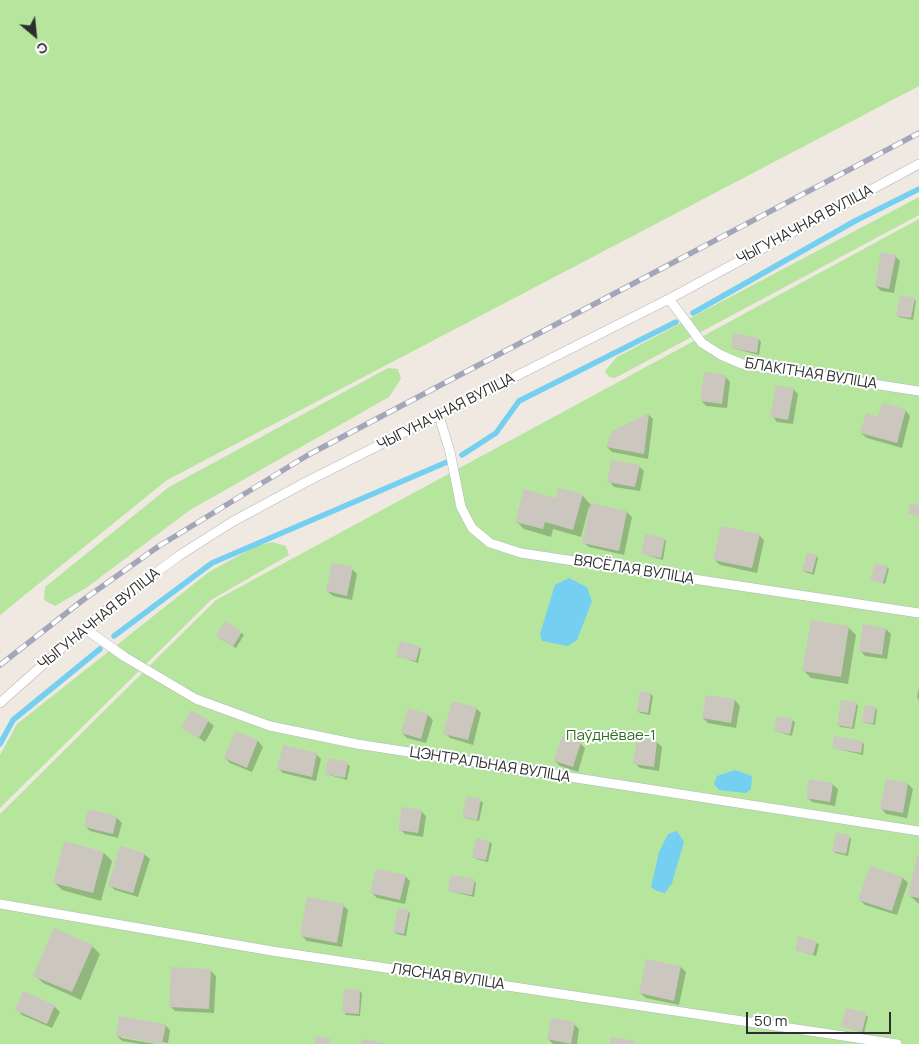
<!DOCTYPE html>
<meta charset="utf-8">
<style>
body{margin:0}
#map{position:relative;width:919px;height:1044px;overflow:hidden;background:#efe9e1;font-family:Manrope,sans-serif}
canvas{display:block}
.north{position:absolute;left:10px;top:10px;width:50px;height:50px;-webkit-text-stroke:4px #fff;paint-order:stroke;rotate:152deg;font-size:14px;font-weight:700;line-height:20px;text-align:center;color:#2e2e2e}
.north::after{content:'';display:block;margin:auto;width:18px;height:22px;background:#2e2e2e;clip-path:polygon(50% 0,100% 100%,50% 72%,0 100%)}
.scale{position:absolute;left:746px;top:1012px;width:145px;height:22px;box-sizing:border-box;border:2px solid #2e2e2e;border-top:0;padding-left:6px;font-size:15px;line-height:18px;white-space:nowrap;color:#2e2e2e;-webkit-text-stroke:4px #fff;paint-order:stroke}
</style>
<div id="map">
<canvas width="919" height="1044"></canvas>
<div class="north">С</div>
<div class="scale">50 m</div>
</div>
<script>
const c = document.querySelector('canvas').getContext('2d');
c.lineJoin = 'round';
function fillPath(path, color) {
  c.fillStyle = color;
  c.fill(path, 'evenodd');
}
function shape(rows) {
  const path = new Path2D();
  for (const r of rows) {
    path.moveTo(r[0], r[1]);
    for (let i = 2; i < r.length; i += 2) path.lineTo(r[i], r[i + 1]);
  }
  return path;
}
function trace(path, color, width, dash) {
  c.strokeStyle = color;
  c.lineWidth = width;
  c.lineCap = dash ? 'butt' : 'round';
  c.setLineDash(dash || []);
  c.stroke(path);
}
function drawText(font, color, halo, rows, align = 'center') {
  c.font = font + ' Manrope,sans-serif';
  c.lineWidth = 4;
  c.setLineDash([]);
  c.textBaseline = 'middle';
  c.strokeStyle = halo;
  c.fillStyle = color;
  for (const [text, x, y, turn = 0] of rows) {
    c.save();
    c.translate(x, y);
    c.rotate((+turn || 0) * Math.PI / 180);
    c.textAlign = isNaN(turn) ? turn : align;
    if (halo) c.strokeText(text, 0, 0);
    c.fillText(text, 0, 0);
    c.restore();
  }
}
const green = shape([
 [0,0,919,0,919,86,167,480,0,615],
 [919,197,919,215,615,378,609,377,605,371,617,357],
 [919,219,919,1044,0,1044,0,814,216,600],
 [388,368,398,369,401,379,389,397,190,510,86,588,55,606,44,600,45,587,169,487],
 [273,542,286,546,289,555,211,600,0,808,0,755,17,724,209,572,256,546]
]);
const water = shape([
 [569,578,587,587,592,601,577,640,568,646,542,641,540,634,555,585],
 [735,770,752,776,751,789,746,793,719,790,714,784,717,776],
 [677,831,684,842,672,883,665,893,657,891,651,887,659,852,668,834]
]);
const shadow = shape([
 [895,256,900,261,894,293,881,291,876,286],
 [914,299,916,301,913,320,899,317,897,315],
 [759,339,761,342,759,355,732,348],
 [725,376,730,382,727,408,706,406,701,400],
 [793,389,798,394,793,424,777,422,772,416],
 [905,410,910,416,902,448,867,438,861,433,879,418],
 [648,414,653,419,648,459,612,452,607,447],
 [639,466,644,471,640,491,614,487,609,481],
 [582,495,590,504,627,512,632,517,624,555,589,547,583,542,591,508,589,507,581,537,553,529,551,537,524,529,516,521,556,500],
 [759,535,764,540,757,573,720,565,715,560],
 [664,539,666,541,663,560,643,554],
 [816,556,818,558,814,575,805,572,803,570],
 [887,567,889,569,885,584,872,579],
 [352,569,357,574,352,600,333,596,327,591],
 [848,627,856,635,848,684,811,678,803,670],
 [886,629,891,634,887,659,865,656,860,650],
 [242,633,244,635,236,648,219,638],
 [419,647,421,649,418,663,398,656],
 [919,686,919,700,917,698],
 [651,694,653,696,650,715,640,713,638,711],
 [735,700,740,706,736,728,708,723,703,718],
 [856,703,858,706,854,729,841,727,838,725],
 [476,708,481,713,473,745,450,738,445,733],
 [875,708,877,710,875,725,865,723,863,721],
 [409,710,428,715,433,720,426,743,407,738,402,733],
 [792,720,795,722,792,736,776,731],
 [208,721,214,726,205,742,183,728],
 [236,732,258,741,263,747,252,772,230,763,225,758],
 [657,742,662,747,659,771,640,768,635,763],
 [862,742,864,744,863,755,834,748],
 [580,743,585,748,578,772,560,766,555,761],
 [316,754,321,759,316,781,283,773,278,768],
 [347,764,350,766,347,780,326,774],
 [832,784,838,789,835,806,812,802,807,797],
 [908,784,913,789,907,818,886,814,881,808],
 [481,801,483,803,479,821,465,818,463,816],
 [421,811,426,816,423,837,405,834,400,829],
 [116,817,122,823,118,838,90,831,85,826],
 [849,837,851,839,848,856,836,853,834,851],
 [490,842,492,844,488,862,476,859,474,857],
 [104,853,112,861,101,901,62,890,54,882],
 [144,854,150,859,138,897,115,890,109,885],
 [919,857,919,904,909,895],
 [870,868,903,878,908,883,897,915,865,905,860,900],
 [405,876,410,881,405,904,377,898,372,893],
 [474,881,476,883,474,897,449,891],
 [343,905,348,910,342,947,307,941,302,936],
 [408,911,410,913,406,936,397,934,394,932],
 [799,938,819,944,816,956,796,950],
 [92,946,100,954,81,1000,43,983,35,975],
 [681,967,686,972,679,1005,646,998,640,993],
 [211,971,216,976,214,1013,175,1011,170,1006],
 [360,991,362,994,360,1016,346,1015,344,1012],
 [54,1006,60,1012,52,1028,22,1015,17,1009],
 [866,1015,868,1017,864,1033,842,1026],
 [574,1024,579,1029,577,1044,553,1044,548,1039],
 [165,1025,170,1030,168,1043,121,1036,121,1038,156,1044,141,1044,122,1041,117,1036]
]);
const stream = shape([
 [693,313,855,221,919,189],
 [462,455,496,433,519,401,676,322],
 [114,636,212,563,447,462],
 [0,744,13,720,100,649]
]);
const building = shape([
 [881,252,896,255,889,289,875,286],
 [900,295,915,298,911,318,896,316],
 [733,333,759,338,757,353,731,348],
 [704,372,726,375,722,404,700,401],
 [776,385,794,388,788,420,770,417],
 [882,403,906,409,897,443,860,433,866,413,878,417],
 [649,413,644,454,606,447,612,431],
 [611,460,640,465,635,487,607,482],
 [558,488,583,494,573,530,545,522,543,529,515,522,524,489,556,498],
 [591,503,627,511,619,551,582,543],
 [910,504,919,505,919,516,908,514],
 [721,526,760,534,752,568,713,560],
 [645,534,665,538,661,558,641,554],
 [807,552,817,555,812,573,802,570],
 [332,563,353,567,347,596,326,591],
 [875,563,888,566,883,583,870,580],
 [811,620,849,626,841,677,802,671],
 [225,621,242,632,233,646,216,636],
 [863,624,886,628,882,655,859,651],
 [400,641,420,646,416,661,396,657],
 [640,691,651,693,648,713,637,711],
 [706,695,735,699,731,723,702,718],
 [841,700,857,702,852,728,837,725],
 [452,701,477,707,468,740,443,734],
 [865,705,876,707,873,724,862,722],
 [408,708,428,714,421,739,401,733],
 [191,710,209,720,199,738,181,728],
 [777,716,793,719,790,734,774,731],
 [236,731,258,740,247,768,224,758],
 [562,736,581,742,573,767,554,761],
 [834,736,863,741,861,753,832,748],
 [637,738,657,741,654,767,633,764],
 [283,745,317,753,312,777,277,769],
 [328,758,348,762,345,778,325,774],
 [809,779,833,783,830,802,806,798],
 [886,779,908,783,903,813,880,809],
 [466,796,481,799,477,820,462,817],
 [402,807,422,810,418,833,398,830],
 [88,809,117,816,113,834,84,827],
 [836,832,850,835,846,854,832,851],
 [476,838,490,841,486,860,472,858],
 [64,841,104,852,93,893,53,883],
 [120,846,145,853,133,893,108,886],
 [917,855,919,855,919,898,908,896],
 [870,866,903,877,892,911,858,900],
 [376,869,406,875,400,900,370,893],
 [451,875,475,879,472,895,448,891],
 [307,897,344,904,337,943,300,936],
 [398,908,409,910,404,934,393,932],
 [54,928,93,945,72,992,33,976],
 [798,936,817,941,813,955,795,950],
 [646,959,681,966,674,1001,639,993],
 [171,967,211,969,209,1009,169,1007],
 [344,989,360,990,359,1014,342,1013],
 [23,991,55,1005,47,1024,15,1010],
 [846,1008,867,1013,862,1032,841,1026],
 [119,1016,166,1024,162,1044,116,1036],
 [551,1018,575,1022,571,1044,547,1039],
 [316,1036,331,1039,330,1044,315,1044],
 [611,1037,635,1041,634,1044,610,1044],
 [362,1039,385,1043,385,1044,361,1044]
]);
const service = shape([
 [669,299,702,343,721,355,742,364,919,391],
 [439,416,450,452,461,507,472,528,490,543,521,553,919,613],
 [84,628,125,657,196,699,270,726,357,744,919,831],
 [0,703,84,628,135,588,180,555,232,522,306,482,669,299,919,164],
 [0,904,272,951,897,1044]
]);
const rail = shape([
 [0,665,83,600,159,546,308,455,919,133]
]);
const streetNames = [
 ["ЧЫГУНАЧНАЯ ВУЛІЦА",805,225,-28],
 ["БЛАКІТНАЯ ВУЛІЦА",811,374,9],
 ["ЧЫГУНАЧНАЯ ВУЛІЦА",446,412,-27],
 ["ВЯСЁЛАЯ ВУЛІЦА",634,570,9],
 ["ЧЫГУНАЧНАЯ ВУЛІЦА",99,619,-39],
 ["ЦЭНТРАЛЬНАЯ ВУЛІЦА",490,765,9],
 ["ЛЯСНАЯ ВУЛІЦА",448,977,8]
];
const parkNames = [
 ["Паўднёвае-1",611,736]
];
fillPath(green, '#b6e59e');
fillPath(water, '#75cff0');
fillPath(shadow, '#0003');
trace(stream, '#75cff0', 5.5);
fillPath(building, '#cbc7bf');
trace(service, '#b4b7c1', 10);
trace(service, '#fff', 9);
trace(rail, '#a3a6b8', 5.5);
trace(rail, '#fff', 4, [11]);
drawText('15px', '#2e2e2e', '#fff', streetNames);
drawText('15px', '#2c6e1b', '#fff', parkNames);
</script>
